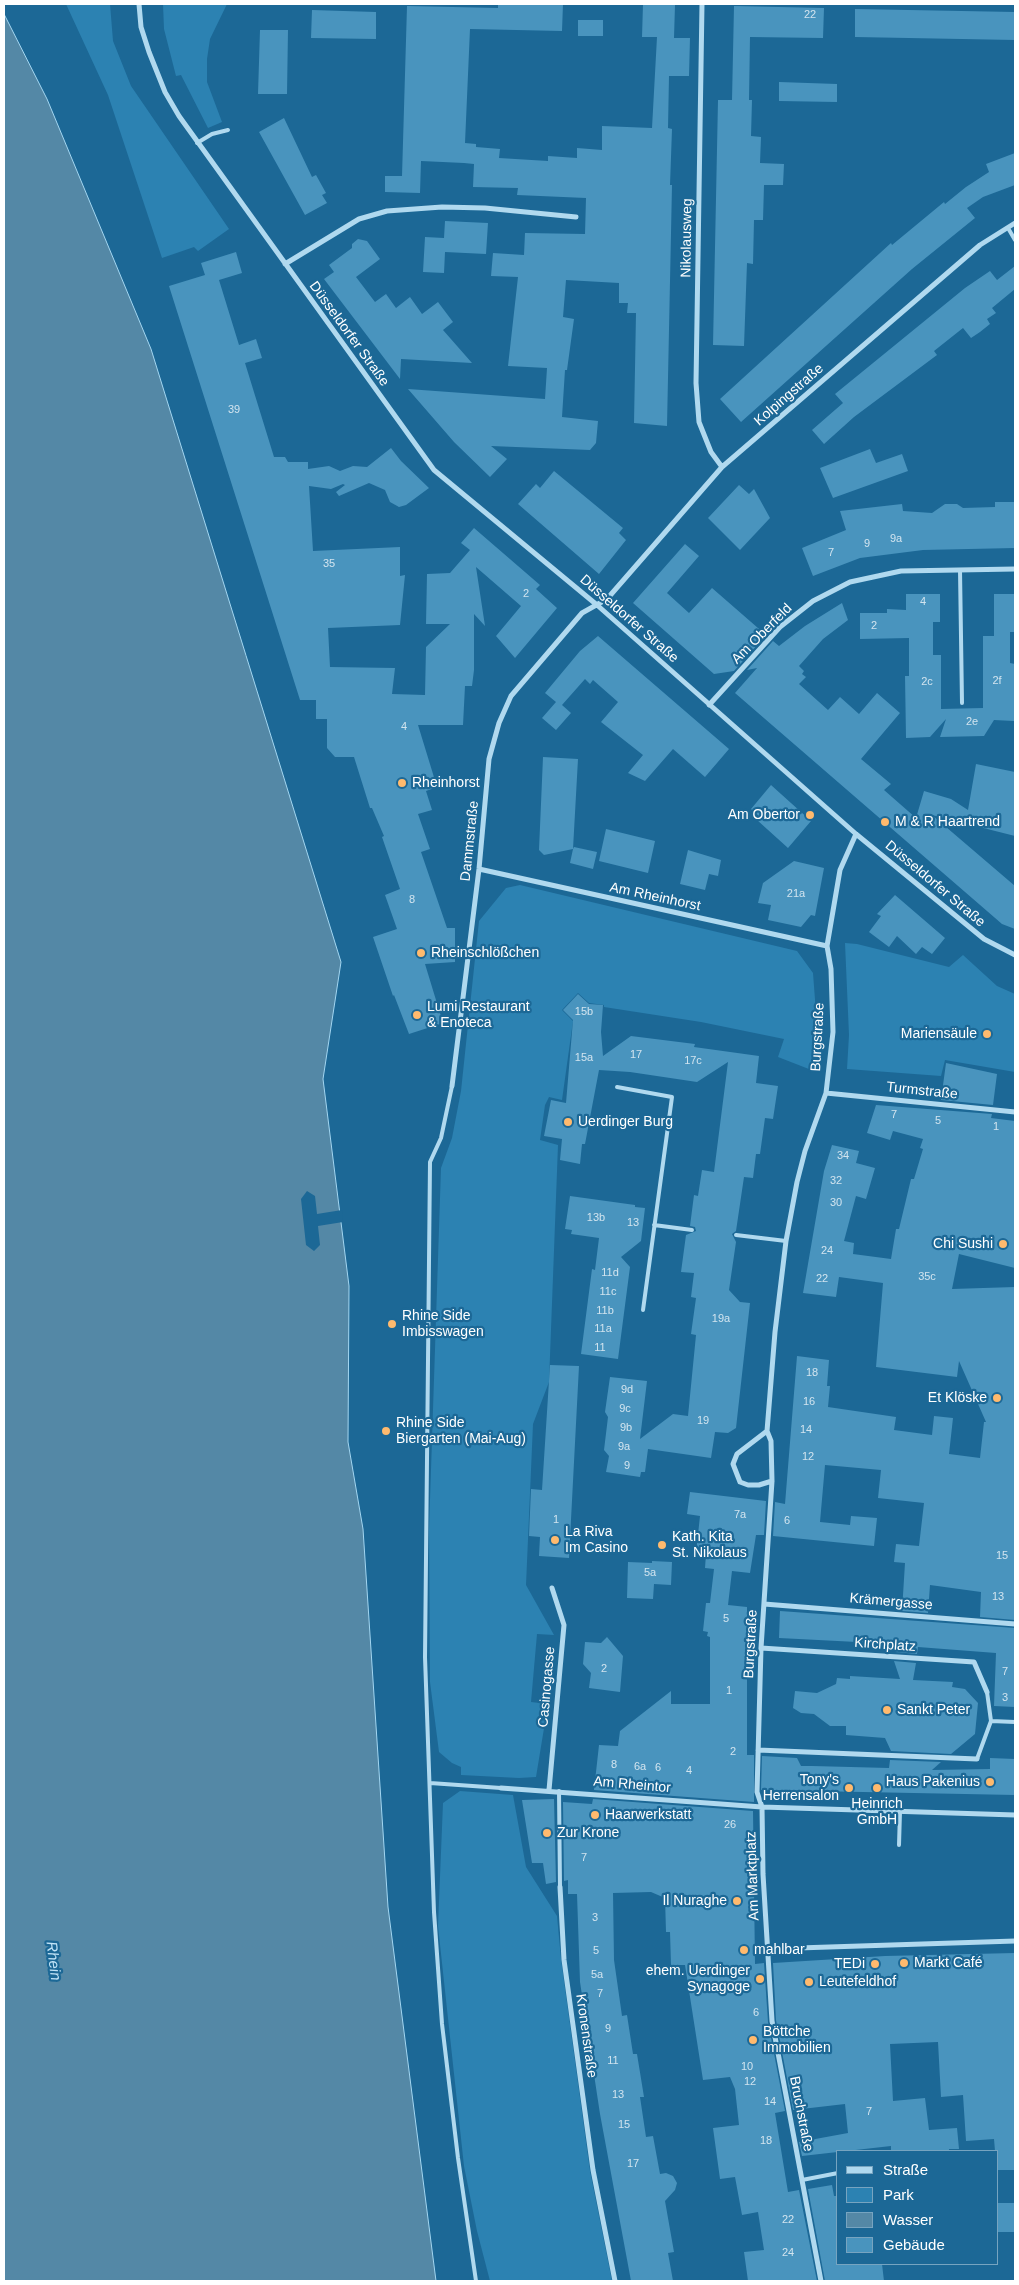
<!DOCTYPE html>
<meta charset="utf-8">
<style>
body{margin:0}
#map{position:relative;width:1019px;height:2285px;overflow:hidden;background:#1c6896;font-family:Arial,sans-serif}
canvas{display:block}
.frame{position:absolute;inset:0;border:5px solid #fff;pointer-events:none}
.legend{position:absolute;left:836px;top:2150px;width:162px;height:115px;box-sizing:border-box;background:#1c6896;border:1px solid #77a4c0;margin:0;padding:6px 9px;list-style:none;font-size:15px;color:#fff}
.legend li{display:flex;align-items:center;gap:10px;height:25px}
.legend b{width:25px;border:1px solid #77a4c0}
</style>
<div id="map">
<canvas width="1019" height="2285"></canvas>
<div class="frame"></div>
<ul class="legend">
<li><b style="height:6px;background:#b0d9ef"></b>Straße</li>
<li><b style="height:14px;background:#2c82b2"></b>Park</li>
<li><b style="height:14px;background:#5488a6"></b>Wasser</li>
<li><b style="height:14px;background:#4994be"></b>Gebäude</li>
</ul>
</div>
<script>
const c = document.querySelector('canvas').getContext('2d');
c.lineJoin = 'round';
function fillPath(path, color) {
  c.fillStyle = color;
  c.fill(path, 'evenodd');
}
function shape(rows) {
  const path = new Path2D();
  for (const r of rows) {
    path.moveTo(r[0], r[1]);
    for (let i = 2; i < r.length; i += 2) path.lineTo(r[i], r[i + 1]);
  }
  return path;
}
function trace(path, color, width, dash) {
  c.strokeStyle = color;
  c.lineWidth = width;
  c.lineCap = dash ? 'butt' : 'round';
  c.setLineDash(dash || []);
  c.stroke(path);
}
function drawText(font, color, halo, rows, align = 'center') {
  c.font = font + ' Arial,sans-serif';
  c.lineWidth = 4.5;
  c.setLineDash([]);
  c.textBaseline = 'middle';
  c.strokeStyle = halo;
  c.fillStyle = color;
  for (const [text, x, y, turn = 0] of rows) {
    c.save();
    c.translate(x, y);
    c.rotate((+turn || 0) * Math.PI / 180);
    c.textAlign = isNaN(turn) ? turn : align;
    if (halo) c.strokeText(text, 0, 0);
    c.fillText(text, 0, 0);
    c.restore();
  }
}
const green = shape([
 [66,4,110,4,113,41,131,86,229,229,198,251,194,247,162,258,108,95],
 [163,4,227,4,210,39,207,59,207,82,222,122,208,128,181,75,176,76,164,29],
 [520,885,797,951,813,973,817,1026,814,1071,778,1057,784,1039,701,1022,604,1007,604,1005,589,1003,578,993,562,1010,573,1021,562,1100,549,1097,545,1105,540,1140,558,1145,549,1382,533,1424,526,1585,554,1635,537,1634,531,1702,548,1704,536,1777,519,1778,461,1775,461,1767,452,1763,439,1752,430,1682,429,1530,441,1168,452,1138,461,1091,479,921,506,888],
 [845,943,857,944,949,967,963,955,997,986,1015,994,1015,1072,945,1060,941,1076,847,1069,849,1035],
 [460,1791,513,1795,526,1867,557,1916,561,1959,590,2171,612,2281,490,2281,477,2231,464,2166,438,1926,443,1803]
]);
const water = shape([
 [4,14,47,99,151,349,341,962,323,1079,349,1286,348,1442,363,1529,388,1907,436,2281,4,2281,4,14]
]);
const pier = shape([
 [307,1191,315,1196,317,1214,342,1210,343,1222,318,1226,320,1245,314,1251,306,1245,301,1199]
]);
const building = shape([
 [498,4,563,4,562,31,470,29,465,143,476,144,476,147,500,149,499,158,548,161,548,156,577,158,577,148,602,150,602,126,652,128,657,37,642,37,643,4,675,5,674,38,690,38,689,76,669,76,668,128,672,129,670,185,672,185,667,426,634,423,636,313,627,313,628,303,619,303,619,283,566,280,563,317,574,319,567,370,565,370,562,417,598,421,596,443,590,450,491,446,507,459,490,477,454,442,408,389,545,399,547,368,508,366,518,277,491,276,493,253,524,255,525,233,585,234,586,198,517,195,518,188,473,187,474,164,464,163,421,161,420,193,385,192,385,176,402,176,407,6,498,8],
 [734,6,824,8,823,38,750,37,749,100,752,100,751,136,761,137,760,163,784,164,783,185,764,185,763,220,754,220,753,264,747,263,744,346,713,345,718,100,732,100],
 [855,9,1015,12,1015,40,855,37],
 [312,10,376,12,376,39,311,38],
 [578,20,603,20,603,36,578,36],
 [260,30,288,30,287,94,258,94],
 [779,82,837,84,837,102,779,101],
 [284,118,312,177,316,175,326,193,322,195,327,203,305,215,259,132],
 [1015,153,1015,185,983,197,967,208,975,218,912,269,741,422,720,399,891,243,892,245,944,202,945,204,966,187,989,172,986,164],
 [445,221,488,223,486,254,445,252,444,273,423,272,425,237,444,238],
 [358,239,367,241,380,259,356,277,375,302,386,294,396,308,410,297,422,314,438,302,453,322,443,330,472,363,401,359,400,379,324,279,334,272,329,265,352,248,352,244],
 [236,252,242,273,219,280,239,345,256,339,262,358,245,363,274,457,285,457,288,462,308,462,308,469,329,466,340,471,353,466,367,467,391,448,401,461,429,488,406,505,399,507,390,502,385,490,369,483,339,496,336,492,345,485,343,484,331,489,309,486,313,551,400,547,400,576,405,575,400,625,328,628,330,667,395,668,392,694,425,695,426,647,450,624,426,624,427,574,450,573,470,550,461,543,474,528,540,585,536,589,557,608,515,658,496,636,521,606,476,567,485,626,474,614,474,670,472,686,465,686,463,725,418,725,437,787,426,791,432,810,418,814,430,849,421,852,447,928,455,928,455,962,425,964,443,1023,409,1034,394,995,393,996,373,937,397,929,385,895,400,889,382,837,384,836,372,808,370,808,354,757,335,757,327,748,327,719,316,719,316,700,300,700,169,286,205,275,201,263],
 [1015,266,1015,289,992,308,996,313,987,319,990,324,980,332,971,338,963,328,934,351,937,355,854,417,824,444,812,430,843,403,835,394,965,288,990,271,997,280],
 [870,449,876,463,902,454,908,471,833,498,820,468],
 [554,471,623,528,619,533,626,540,599,574,518,504,536,484,540,488],
 [739,485,749,494,754,489,770,518,740,550,708,518],
 [995,502,1015,502,1015,548,923,550,860,558,813,576,802,548,846,530,840,511,902,504,903,511,932,513,945,504,957,504,963,508,995,507],
 [685,544,699,556,667,593,689,613,712,588,766,635,734,671,714,674,633,603],
 [906,594,940,594,940,622,933,622,933,655,941,655,941,709,983,708,983,636,994,636,994,594,1015,594,1015,632,1010,632,1010,663,1015,664,1014,721,994,720,984,736,940,737,946,719,930,737,906,738,905,676,909,676,909,638,860,639,860,613,887,613,887,609,906,610],
 [842,603,848,620,823,639,799,666,804,671,802,674,806,677,799,684,828,710,840,697,859,714,877,693,900,713,861,759,891,784,884,790,916,818,924,791,951,799,968,810,976,764,1015,772,1015,836,932,815,1015,886,1015,929,1002,924,735,693,757,668,747,670,773,641,779,646,805,626],
 [598,636,729,749,705,777,673,749,645,781,628,773,643,755,601,722,618,702,593,680,590,684,585,679,562,705,571,713,556,730,542,718,556,702,545,693,580,651],
 [543,757,578,759,573,849,574,847,597,852,593,869,570,863,573,849,544,855,539,850],
 [771,785,811,821,788,848,757,820,760,817,751,809],
 [606,829,655,841,648,873,599,861],
 [688,850,721,860,718,876,709,874,705,890,680,884],
 [794,861,824,868,815,916,811,915,801,927,768,920,771,905,758,903,763,883],
 [895,895,945,938,932,954,922,947,916,954,897,936,889,947,869,932,881,916,877,914],
 [578,994,589,1004,603,1005,601,1032,603,1056,631,1036,695,1044,694,1047,759,1056,756,1083,778,1086,773,1119,765,1118,760,1154,756,1154,753,1178,744,1177,736,1231,732,1234,736,1242,729,1290,740,1302,750,1303,736,1428,728,1433,715,1432,711,1458,648,1449,645,1472,641,1472,640,1477,606,1472,609,1456,604,1450,608,1417,605,1412,610,1377,647,1381,640,1439,673,1414,688,1416,696,1335,691,1334,696,1298,691,1297,694,1273,681,1272,686,1235,696,1231,695,1227,690,1226,694,1195,698,1196,702,1170,714,1172,728,1062,697,1082,630,1072,599,1070,585,1144,582,1144,580,1164,560,1160,562,1139,544,1136,551,1100,566,1103,573,1020,563,1010],
 [946,1063,997,1074,993,1105,941,1100],
 [876,1105,992,1114,991,1118,1015,1121,1015,1268,959,1254,952,1289,1015,1287,1015,1620,980,1617,981,1592,930,1585,928,1613,902,1611,905,1563,894,1562,896,1544,919,1546,924,1503,878,1498,881,1470,825,1465,820,1522,850,1525,851,1516,877,1518,874,1546,773,1536,775,1502,785,1504,797,1356,829,1360,827,1386,830,1386,828,1407,896,1417,894,1430,932,1435,934,1416,953,1418,949,1454,980,1458,984,1422,986,1422,959,1361,957,1377,876,1367,883,1283,839,1277,836,1297,803,1293,824,1171,832,1145,859,1151,856,1163,875,1168,866,1199,856,1196,844,1241,854,1243,853,1254,891,1259,896,1229,899,1229,911,1179,914,1179,923,1149,920,1148,923,1139,893,1131,890,1140,867,1133],
 [570,1196,635,1205,635,1207,645,1208,641,1241,621,1257,630,1267,618,1359,581,1354,592,1269,595,1270,599,1238,571,1234,572,1230,565,1229],
 [550,1365,579,1366,569,1558,539,1556,540,1537,529,1536,531,1489,542,1490],
 [690,1492,766,1501,764,1535,756,1535,750,1573,732,1571,728,1605,747,1607,747,1755,754,1755,754,1802,594,1790,599,1745,618,1746,620,1731,671,1691,671,1704,710,1704,710,1637,707,1636,708,1632,703,1631,706,1603,710,1603,714,1569,705,1568,706,1554,696,1553,700,1516,687,1514],
 [652,1561,672,1562,671,1585,654,1584,653,1599,627,1598,628,1562,652,1563],
 [780,1611,1015,1628,1015,1707,994,1706,996,1653,918,1647,917,1654,895,1652,896,1644,779,1638],
 [607,1637,623,1656,620,1692,589,1688,591,1673,583,1664,585,1642,601,1643],
 [894,1661,916,1663,913,1680,953,1682,952,1687,965,1689,978,1703,975,1734,951,1754,891,1751,885,1738,846,1735,846,1726,830,1726,814,1714,801,1713,793,1708,795,1691,817,1693,836,1684,837,1678,850,1679,850,1676,900,1679],
 [762,1756,797,1758,801,1766,812,1766,889,1768,890,1760,941,1762,932,1770,990,1769,990,1758,1015,1759,1015,1795,761,1790],
 [554,1799,556,1882,546,1884,543,1863,532,1863,522,1800],
 [593,1799,753,1811,755,1964,764,1963,768,2022,785,2111,775,2113,788,2192,799,2190,817,2281,748,2281,744,2252,764,2250,758,2212,742,2215,735,2177,720,2179,713,2128,739,2125,735,2089,730,2077,703,2080,685,1965,671,1965,670,1932,666,1932,665,1898,651,1892,613,1893,614,1960,622,2016,627,2015,633,2054,637,2054,644,2097,640,2097,646,2137,653,2136,660,2174,666,2173,673,2176,677,2183,675,2190,665,2201,674,2252,668,2253,673,2281,631,2281,600,2114,580,1982,577,1894,568,1894,568,1880,564,1881,563,1802,592,1804],
 [1015,1953,1015,2170,998,2170,998,2151,995,2151,994,2139,966,2141,963,2095,941,2097,938,2042,890,2044,893,2101,925,2098,929,2130,957,2128,959,2149,949,2149,949,2151,891,2151,891,2146,802,2156,799,2142,848,2133,845,2104,793,2110,776,2020,773,1963,885,1956],
 [832,2185,834,2196,838,2196,838,2264,882,2264,884,2281,825,2281,808,2189],
 [998,2203,1015,2203,1015,2232,998,2232]
]);
const lane = shape([
 [197,143,212,134,228,130],
 [1008,228,1015,240],
 [960,570,962,703],
 [452,1086,441,1138,430,1162,425,1657,434,1912,442,2024,458,2158,476,2281],
 [617,1087,672,1097,643,1310],
 [654,1225,692,1230],
 [736,1235,786,1241],
 [987,1692,991,1721,1015,1722],
 [977,1759,991,1721],
 [430,1783,501,1788],
 [559,1791,560,1887],
 [899,1845,900,1812],
 [802,2180,838,2173]
]);
const street = shape([
 [139,4,141,27,149,52,165,92,179,116,434,470,597,605,856,834,984,939,1015,955],
 [702,4,696,383,699,422,711,452,722,467],
 [285,264,359,219,387,211,442,207,485,208,576,217],
 [709,705,780,627,813,601,850,582,901,571,1015,569],
 [479,869,827,946],
 [452,1086,479,869,489,759,499,723,511,696,582,613,607,599,722,467,980,245,1015,223],
 [826,1093,1015,1112],
 [767,1431,737,1454,733,1464,740,1482,748,1485,759,1485,772,1481],
 [764,1604,1015,1624],
 [761,1648,974,1662,987,1692],
 [758,1750,977,1759],
 [501,1788,762,1807,1015,1815],
 [549,1790,564,1625,552,1588],
 [560,1887,564,1960,593,2170,615,2281],
 [767,1949,1015,1941],
 [821,2281,772,2021,763,1874,762,1807,757,1792,761,1648,772,1481,771,1441,767,1431,775,1332,786,1241,797,1182,805,1151,826,1093,833,1032,831,969,827,946,840,870,856,834]
]);
const markers = [
 [402,783,5,"#ffba6e"],
 [810,815,5,"#ffba6e"],
 [885,822,5,"#ffba6e"],
 [421,953,5,"#ffba6e"],
 [417,1015,5,"#ffba6e"],
 [987,1034,5,"#ffba6e"],
 [568,1122,5,"#ffba6e"],
 [1003,1244,5,"#ffba6e"],
 [392,1324,5,"#ffba6e"],
 [997,1398,5,"#ffba6e"],
 [386,1431,5,"#ffba6e"],
 [555,1540,5,"#ffba6e"],
 [662,1545,5,"#ffba6e"],
 [887,1710,5,"#ffba6e"],
 [990,1782,5,"#ffba6e"],
 [849,1788,5,"#ffba6e"],
 [877,1788,5,"#ffba6e"],
 [595,1815,5,"#ffba6e"],
 [547,1833,5,"#ffba6e"],
 [737,1901,5,"#ffba6e"],
 [744,1950,5,"#ffba6e"],
 [904,1963,5,"#ffba6e"],
 [875,1964,5,"#ffba6e"],
 [760,1979,5,"#ffba6e"],
 [809,1982,5,"#ffba6e"],
 [753,2040,5,"#ffba6e"]
];
const numberNames = [
 ["22",810,15],
 ["39",234,410],
 ["9a",896,539],
 ["9",867,544],
 ["7",831,553],
 ["35",329,564],
 ["2",526,594],
 ["4",923,602],
 ["2",874,626],
 ["2f",997,681],
 ["2c",927,682],
 ["2e",972,722],
 ["4",404,727],
 ["21a",796,894],
 ["8",412,900],
 ["15b",584,1012],
 ["17",636,1055],
 ["15a",584,1058],
 ["17c",693,1061],
 ["7",894,1115],
 ["5",938,1121],
 ["1",996,1127],
 ["34",843,1156],
 ["32",836,1181],
 ["30",836,1203],
 ["13b",596,1218],
 ["13",633,1223],
 ["24",827,1251],
 ["11d",610,1273],
 ["35c",927,1277],
 ["22",822,1279],
 ["11c",608,1292],
 ["11b",605,1311],
 ["19a",721,1319],
 ["11a",603,1329],
 ["11",600,1348],
 ["18",812,1373],
 ["9d",627,1390],
 ["16",809,1402],
 ["9c",625,1409],
 ["19",703,1421],
 ["9b",626,1428],
 ["14",806,1430],
 ["9a",624,1447],
 ["12",808,1457],
 ["9",627,1466],
 ["7a",740,1515],
 ["1",556,1520],
 ["6",787,1521],
 ["15",1002,1556],
 ["5a",650,1573],
 ["13",998,1597],
 ["5",726,1619],
 ["2",604,1669],
 ["7",1005,1672],
 ["1",729,1691],
 ["3",1005,1698],
 ["2",733,1752],
 ["8",614,1765],
 ["6a",640,1767],
 ["6",658,1768],
 ["4",689,1771],
 ["26",730,1825],
 ["7",584,1858],
 ["3",595,1918],
 ["5",596,1951],
 ["5a",597,1975],
 ["7",600,1994],
 ["6",756,2013],
 ["9",608,2029],
 ["11",613,2061],
 ["10",747,2067],
 ["12",750,2082],
 ["13",618,2095],
 ["14",770,2102],
 ["7",869,2112],
 ["15",624,2125],
 ["18",766,2141],
 ["17",633,2164],
 ["22",788,2220],
 ["24",788,2253]
];
const streetNames = [
 ["Nikolausweg",687,238,-89],
 ["Düsseldorfer Straße",349,334,54],
 ["Kolpingstraße",789,395,-41],
 ["Düsseldorfer Straße",629,619,41],
 ["Am Oberfeld",762,634,-45],
 ["Dammstraße",470,841,-84],
 ["Düsseldorfer Straße",935,884,40],
 ["Am Rheinhorst",655,897,12],
 ["Burgstraße",818,1037,-87],
 ["Turmstraße",922,1091,6],
 ["Krämergasse",891,1602,5],
 ["Burgstraße",751,1644,-87],
 ["Kirchplatz",885,1645,4],
 ["Casinogasse",547,1687,-85],
 ["Am Rheintor",632,1785,5],
 ["Am Marktplatz",753,1876,-92],
 ["Kronenstraße",586,2036,82],
 ["Bruchstraße",801,2114,79]
];
const poiNames = [
 ["Rheinhorst",412,783],
 ["Am Obertor",800,815,"right"],
 ["M & R Haartrend",895,822],
 ["Rheinschlößchen",431,953],
 ["Lumi Restaurant",427,1007],
 ["& Enoteca",427,1023],
 ["Mariensäule",977,1034,"right"],
 ["Uerdinger Burg",578,1122],
 ["Chi Sushi",993,1244,"right"],
 ["Rhine Side",402,1316],
 ["Imbisswagen",402,1332],
 ["Et Klöske",987,1398,"right"],
 ["Rhine Side",396,1423],
 ["Biergarten (Mai-Aug)",396,1439],
 ["La Riva",565,1532],
 ["Im Casino",565,1548],
 ["Kath. Kita",672,1537],
 ["St. Nikolaus",672,1553],
 ["Sankt Peter",897,1710],
 ["Tony's",839,1780,"right"],
 ["Herrensalon",839,1796,"right"],
 ["Haus Pakenius",980,1782,"right"],
 ["Heinrich",877,1804,"center"],
 ["GmbH",877,1820,"center"],
 ["Haarwerkstatt",605,1815],
 ["Zur Krone",557,1833],
 ["Il Nuraghe",727,1901,"right"],
 ["mahlbar",754,1950],
 ["Markt Café",914,1963],
 ["TEDi",865,1964,"right"],
 ["ehem. Uerdinger",750,1971,"right"],
 ["Synagoge",750,1987,"right"],
 ["Leutefeldhof",819,1982],
 ["Böttche",763,2032],
 ["Immobilien",763,2048]
];
const waterNames = [
 ["Rhein",53,1961,83]
];
fillPath(green, '#2c82b2');
fillPath(water, '#5488a6');
trace(water, '#a3d6f1', 1);
fillPath(pier, '#1c6896');
fillPath(building, '#4994be');
trace(lane, '#b0d9ef', 4);
trace(street, '#b0d9ef', 5);
for (const [x, y, r, color] of markers) {
  const dot = new Path2D();
  dot.arc(x, y, r, 0, 2 * Math.PI);
  c.fillStyle = color;
  c.fill(dot);
  trace(dot, '#1c6896', 2);
}
drawText('11px', '#d2e4ef', null, numberNames);
drawText('14px', '#fff', '#1c6896', streetNames);
drawText('14px', '#fff', '#1c6896', poiNames, 'left');
drawText('italic 15px', '#c3e4f7', '#1c6896', waterNames);
</script>
